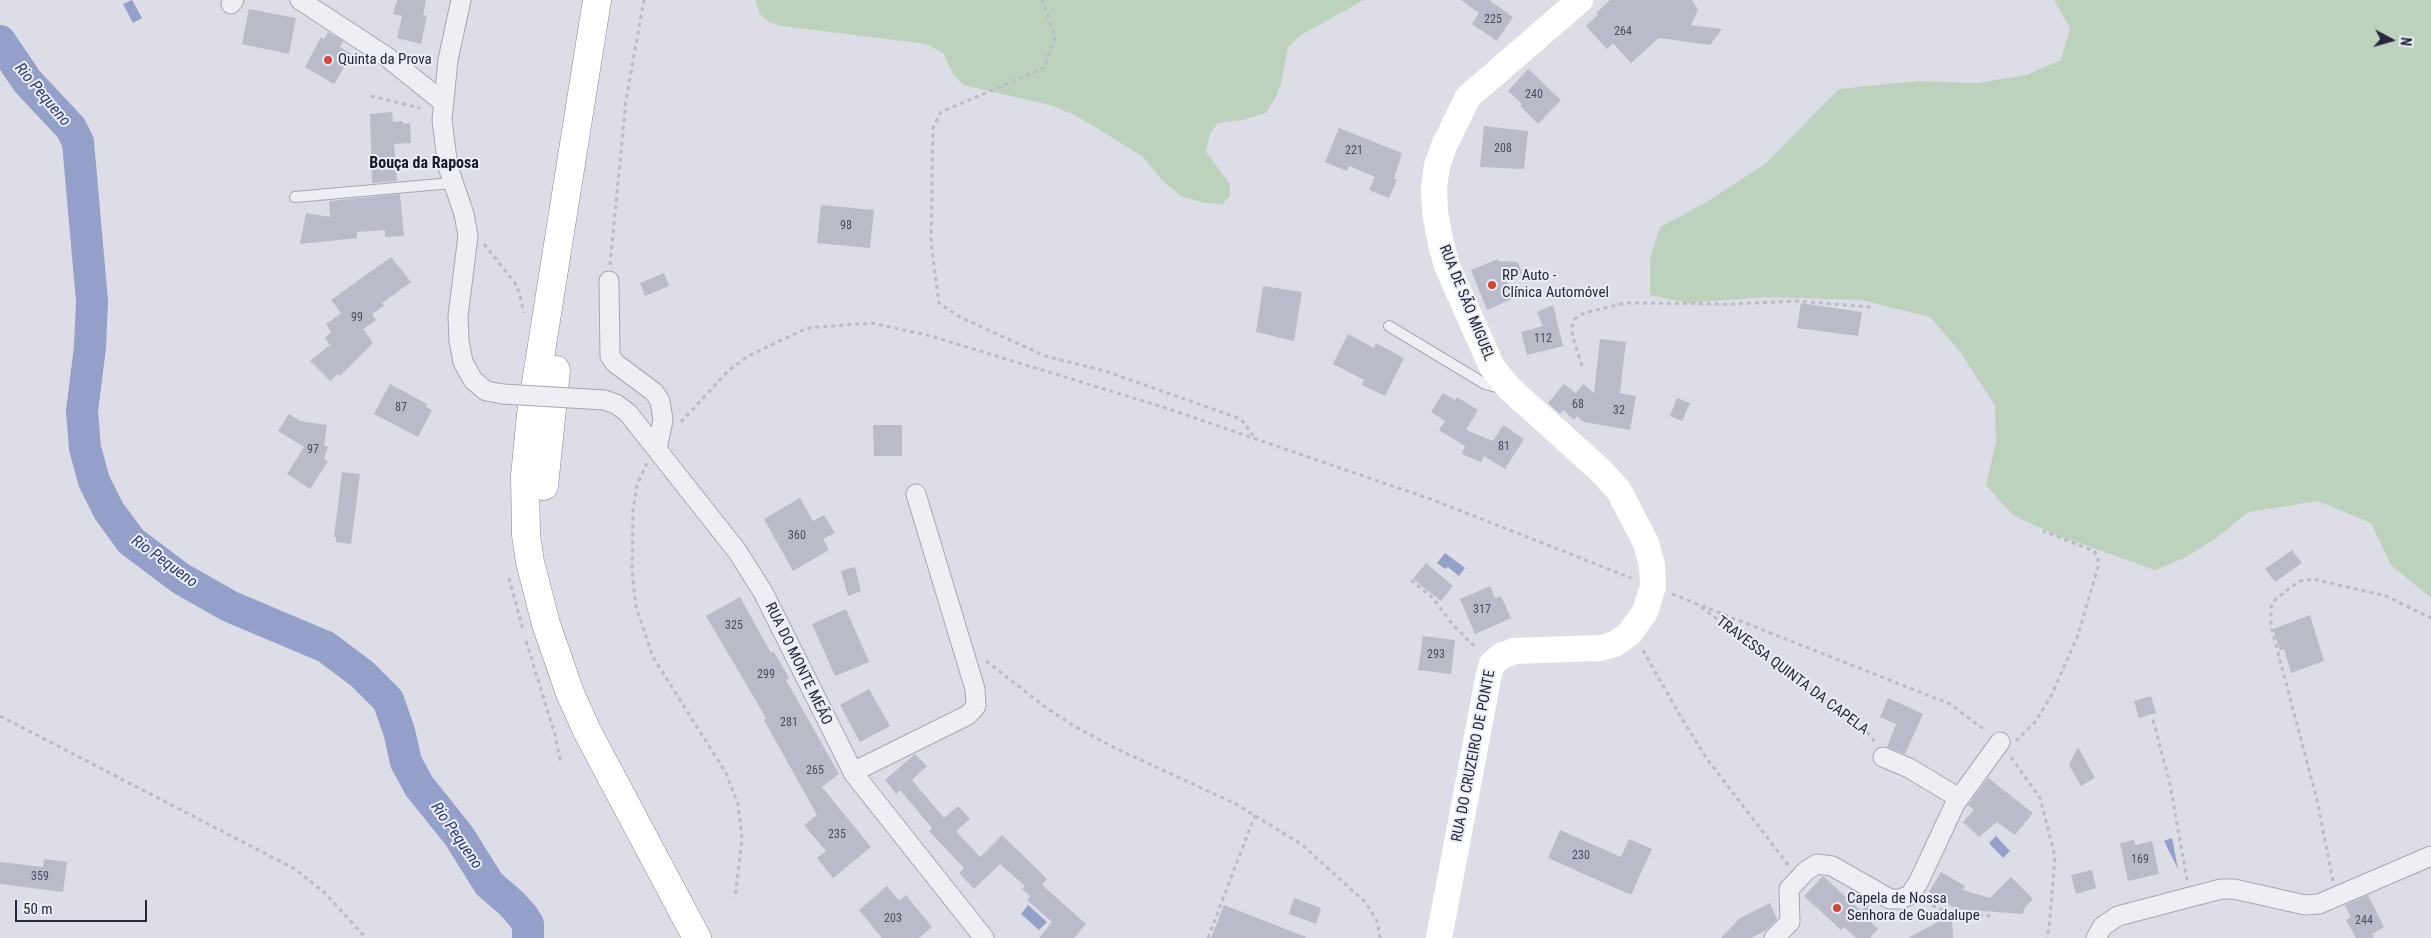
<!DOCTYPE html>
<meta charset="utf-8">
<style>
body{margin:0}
#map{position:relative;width:2431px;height:938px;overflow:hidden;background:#dcdde7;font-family:"Roboto Condensed",sans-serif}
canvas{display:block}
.north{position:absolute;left:2366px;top:15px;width:50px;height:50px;-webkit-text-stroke:4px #ebedf5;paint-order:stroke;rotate:96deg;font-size:14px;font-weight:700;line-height:20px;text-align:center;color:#25273e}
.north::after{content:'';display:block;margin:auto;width:18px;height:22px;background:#25273e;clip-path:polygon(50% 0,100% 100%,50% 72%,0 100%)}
.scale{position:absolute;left:15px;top:900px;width:132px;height:22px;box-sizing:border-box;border:2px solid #25273e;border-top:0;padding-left:6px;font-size:15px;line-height:18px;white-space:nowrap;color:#25273e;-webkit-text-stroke:4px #ebedf5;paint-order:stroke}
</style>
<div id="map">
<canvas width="2431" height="938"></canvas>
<div class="north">N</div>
<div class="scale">50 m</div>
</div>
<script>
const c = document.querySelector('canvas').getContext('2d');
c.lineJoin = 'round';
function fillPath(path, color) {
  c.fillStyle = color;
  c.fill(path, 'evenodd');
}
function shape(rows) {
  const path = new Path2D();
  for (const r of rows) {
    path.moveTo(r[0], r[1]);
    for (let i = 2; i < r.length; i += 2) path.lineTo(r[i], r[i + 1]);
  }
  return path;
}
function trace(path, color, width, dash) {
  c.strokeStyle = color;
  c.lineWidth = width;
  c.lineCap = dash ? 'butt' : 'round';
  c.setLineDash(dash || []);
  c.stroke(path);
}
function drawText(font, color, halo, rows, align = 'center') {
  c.font = font + ' "Roboto Condensed",sans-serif';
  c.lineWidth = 4;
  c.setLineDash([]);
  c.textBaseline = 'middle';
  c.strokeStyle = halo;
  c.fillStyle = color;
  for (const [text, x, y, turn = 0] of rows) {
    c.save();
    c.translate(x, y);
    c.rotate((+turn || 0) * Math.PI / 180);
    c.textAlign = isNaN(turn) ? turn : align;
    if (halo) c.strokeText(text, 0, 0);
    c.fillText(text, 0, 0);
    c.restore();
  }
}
const green = shape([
 [755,0,1364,0,1301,35,1288,47,1281,84,1275,99,1266,113,1243,120,1218,123,1210,133,1206,152,1230,184,1230,196,1222,204,1204,203,1181,196,1162,180,1142,156,1077,116,1050,105,963,85,953,74,943,53,926,44,782,26,769,22,760,14],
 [2054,0,2431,0,2431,598,2391,565,2371,523,2318,501,2248,512,2215,539,2184,558,2155,570,2051,533,2013,515,1986,485,1996,442,1995,405,1960,352,1930,317,1861,300,1766,297,1688,303,1650,295,1650,259,1660,227,1705,203,1765,164,1839,89,1917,81,1977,83,2026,75,2061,60,2070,28]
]);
const water = shape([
 [132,0,142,18,133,23,123,4],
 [1445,553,1465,568,1459,576,1448,567,1445,569,1437,563],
 [1996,836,2010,851,2003,858,1989,843],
 [2172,838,2178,869,2164,841],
 [1028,905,1047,922,1039,930,1021,914]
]);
const river = shape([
 [0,41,27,81,71,128,78,142,92,301,90,347,82,411,85,448,94,481,109,511,131,541,180,578,229,606,326,647,362,674,388,700,399,731,406,762,419,786,459,836,489,884,511,903,522,915,528,924,528,938]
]);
const building = shape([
 [397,0,426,0,423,15,427,16,421,44,397,38,402,16,393,14],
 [1461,0,1489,0,1513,17,1497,41,1472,24,1479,13],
 [1610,0,1692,0,1698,10,1691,25,1722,29,1710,45,1659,38,1631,63,1613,43,1607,49,1586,26,1598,15,1596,13],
 [249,9,296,18,289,54,242,44],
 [328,32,343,41,340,47,352,54,334,84,305,67,321,37,324,39],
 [1528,69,1561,100,1538,124,1520,106,1522,104,1508,91],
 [392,112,393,122,403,121,403,124,410,123,411,143,394,144,397,181,372,183,370,114],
 [1484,126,1528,131,1524,169,1480,167],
 [1339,128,1402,153,1394,179,1397,180,1389,198,1369,190,1375,177,1349,166,1347,171,1325,162],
 [400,194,404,236,385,237,385,230,357,232,357,238,300,244,306,213,330,217,329,201],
 [821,205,874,210,870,248,817,243],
 [391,257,411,282,382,303,384,306,372,314,376,320,363,329,373,343,340,376,338,374,330,381,310,361,330,345,325,338,331,332,326,324,341,313,331,300],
 [1498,259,1498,261,1518,262,1522,273,1506,280,1514,298,1487,310,1471,270],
 [664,273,669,286,645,296,640,283],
 [1263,286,1302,292,1294,341,1256,332],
 [1801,303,1862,312,1858,336,1797,328],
 [1553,305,1563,346,1527,355,1521,332,1543,326,1537,312],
 [1348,334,1374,348,1376,343,1404,358,1385,396,1362,385,1364,380,1333,364],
 [1600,339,1626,342,1620,393,1636,396,1630,430,1584,422,1577,416,1574,420,1563,410,1560,414,1548,403,1564,384,1576,393,1583,384,1594,393],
 [390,384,427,404,426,407,432,410,418,437,374,414],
 [1443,393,1455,400,1457,397,1478,410,1466,430,1493,441,1503,425,1524,439,1505,469,1484,456,1481,462,1462,454,1465,446,1439,430,1445,421,1431,412],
 [1677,398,1690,403,1682,421,1670,416],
 [289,414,300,421,327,425,324,446,328,447,324,459,328,461,310,489,287,474,304,447,278,431],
 [873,425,902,425,902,456,874,456],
 [342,472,360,474,351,544,336,542,336,537,334,537],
 [800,498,813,521,824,515,835,533,823,539,829,550,793,571,764,519],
 [2292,550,2302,563,2275,582,2265,569],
 [1426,563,1453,586,1441,601,1413,579],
 [855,567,861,591,848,596,841,571],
 [1490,586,1495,598,1501,596,1511,618,1475,634,1460,599],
 [740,597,771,653,774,652,789,678,786,680,839,774,822,787,871,847,833,878,817,858,826,851,804,825,817,815,764,720,766,718,706,616],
 [846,609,869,662,835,676,812,624],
 [2310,615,2324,661,2291,673,2284,649,2280,650,2273,629],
 [1423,636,1455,640,1451,674,1418,670],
 [869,689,890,726,860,742,840,705],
 [2151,696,2156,713,2139,718,2134,701],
 [1888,698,1923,714,1905,754,1887,747,1896,724,1880,717],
 [2078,747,2095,778,2081,786,2069,765],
 [915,754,927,766,912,780,944,818,958,806,970,819,956,831,980,857,1002,835,1047,879,1042,885,1086,924,1074,938,1039,938,1052,922,1027,900,1030,896,1022,889,1025,886,1000,864,974,889,959,873,964,868,929,831,932,828,900,790,896,794,885,780],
 [1988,778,2033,813,2015,835,1997,822,1979,837,1963,822,1974,810,1968,805],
 [1560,830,1621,857,1629,839,1652,849,1631,895,1548,858],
 [2134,840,2135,845,2152,841,2159,874,2128,881,2120,843],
 [44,859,67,862,63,892,0,884,0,862,43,867],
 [2092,870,2096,888,2076,894,2071,875],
 [1941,872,1965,886,1963,890,1990,898,2011,877,2033,899,2024,909,2023,914,1956,909,1929,892],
 [1823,876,1861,911,1866,905,1876,915,1870,921,1878,929,1870,938,1856,938,1844,927,1841,930,1804,896],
 [887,886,899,901,906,895,932,927,919,938,882,938,859,910],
 [2368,895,2384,927,2372,934,2374,938,2356,938,2346,920,2351,917,2345,905],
 [1294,898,1321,908,1316,924,1289,914],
 [1770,903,1777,919,1765,931,1751,938,1721,938,1740,918],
 [1224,905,1306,937,1306,938,1211,938],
 [1952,915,1953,938,1908,938,1936,923]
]);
const path = shape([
 [1041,0,1043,2,1055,38,1044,68,941,112,933,128,931,243,939,303,960,317,1045,356,1105,371,1241,419,1255,438],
 [371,96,420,108],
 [484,244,515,283,519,292,524,313],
 [610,265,626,100,644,0],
 [1582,366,1573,338,1572,327,1575,319,1584,313,1625,303,1732,304,1797,301,1871,307],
 [681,422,729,370,748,356,807,328,872,323,931,336,1166,408,1436,501,1631,578],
 [647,463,637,485,633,510,632,571,636,607,653,657,726,773,738,804,742,839,735,898],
 [509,578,523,630],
 [1411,580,1433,598,1453,625,1477,649],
 [1672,594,1950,704,1986,731],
 [1701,607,1865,729,1875,742],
 [526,641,555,735,561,764],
 [1643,650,1679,714,1707,759,1789,866],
 [986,661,1048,709,1074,726,1117,749,1236,804,1301,844,1366,903,1377,921,1380,938],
 [0,716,295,869,325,893,366,938],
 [2153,720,2170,784,2187,880],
 [2016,741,2036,721,2052,694,2078,635,2098,567,2098,558,2094,551,2043,531],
 [2011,757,2040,798,2055,857,2049,929,2046,938],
 [2333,881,2317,800,2271,626,2271,607,2275,600,2291,587,2300,581,2313,579,2386,596,2431,618],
 [1925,902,1947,912,1992,916],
 [1208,938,1255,815]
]);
const lane = shape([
 [295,197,452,183],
 [1389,326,1485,384,1504,389]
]);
const street = shape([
 [300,0,387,57,443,102],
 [461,0,448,60,442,120,448,167,464,214,468,236,458,316,459,341,463,362,473,380,486,391,503,394],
 [231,4,234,0],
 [609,281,610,356,615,363,654,392,660,401,663,420,657,449],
 [604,400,616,404,628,413,737,551,763,592,854,774,984,938],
 [1883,757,1909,768,1959,798],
 [853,772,968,715,976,706,975,689,916,494],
 [1774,938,1790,922,1789,889,1806,871,1817,864,1832,866,1890,899,1900,899,1910,895,1919,881,1955,804,2000,742],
 [2096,938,2103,926,2118,916,2221,889,2234,889,2305,905,2319,904,2431,856]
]);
const secondary = shape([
 [1439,938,1488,679,1492,664,1501,656,1514,651,1600,648,1615,644,1629,634,1645,612,1653,587,1652,565,1646,543,1619,491,1601,471,1509,388,1492,367,1447,266,1441,244,1435,212,1434,188,1437,166,1444,146,1468,97,1580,0]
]);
const highway = shape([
 [597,0,531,414,525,476,526,535,530,562,546,624,570,693,587,731,697,938],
 [544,486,556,370]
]);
const streetBridge = shape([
 [503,394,604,400]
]);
const markers = [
 [328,60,5,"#d64636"],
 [1492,285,5,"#d64636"],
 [1837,908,5,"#d64636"]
];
const numberNames = [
 ["225",1493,20],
 ["264",1623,32],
 ["240",1534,95],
 ["208",1503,149],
 ["221",1354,151],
 ["98",846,226],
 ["99",357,318],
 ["112",1543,339],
 ["68",1578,405],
 ["87",401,408],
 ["32",1619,411],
 ["81",1504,447],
 ["97",313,450],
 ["360",797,536],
 ["317",1482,610],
 ["325",734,626],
 ["293",1436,655],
 ["299",766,675],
 ["281",789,723],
 ["265",815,771],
 ["235",837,835],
 ["230",1581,856],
 ["169",2140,860],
 ["359",40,877],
 ["203",893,919],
 ["244",2364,921]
];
const poiNames = [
 ["Quinta da Prova",338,60],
 ["RP Auto -",1502,276],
 ["Clínica Automóvel",1502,293],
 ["Capela de Nossa",1847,899],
 ["Senhora de Guadalupe",1847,916]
];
const streetNames = [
 ["RUA DE SÃO MIGUEL",1466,303,68],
 ["RUA DO MONTE MEÃO",798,664,64],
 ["TRAVESSA QUINTA DA CAPELA",1792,676,37],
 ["RUA DO CRUZEIRO DE PONTE",1474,756,-79]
];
const waterNames = [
 ["Rio Pequeno",42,95,50],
 ["Rio Pequeno",164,562,36],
 ["Rio Pequeno",456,836,55]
];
const neighbourhoodNames = [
 ["Bouça da Raposa",424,164]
];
fillPath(green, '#bcd2bc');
fillPath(water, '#94a0ca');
trace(river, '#94a0ca', 32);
fillPath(building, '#b9bbca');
trace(lane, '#a5a6b4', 12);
trace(street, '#a5a6b4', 21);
trace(highway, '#82869f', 29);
trace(path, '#babbc5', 3, [4, 4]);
trace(lane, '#eeeff5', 10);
trace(street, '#eeeff5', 19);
trace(secondary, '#fff', 26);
trace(highway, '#fff', 28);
trace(streetBridge, '#a5a6b4', 21, []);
trace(streetBridge, '#eeeff5', 19);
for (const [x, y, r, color] of markers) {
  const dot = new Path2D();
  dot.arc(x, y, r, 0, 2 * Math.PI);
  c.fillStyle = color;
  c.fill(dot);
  trace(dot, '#ebedf5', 2);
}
drawText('12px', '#4a4c61', null, numberNames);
drawText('15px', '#25273e', '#ebedf5', poiNames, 'left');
drawText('15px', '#25273e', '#ebedf5', streetNames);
drawText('italic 16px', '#2c3a74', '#ebedf5', waterNames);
drawText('bold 16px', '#17192f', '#ebedf5', neighbourhoodNames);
</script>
